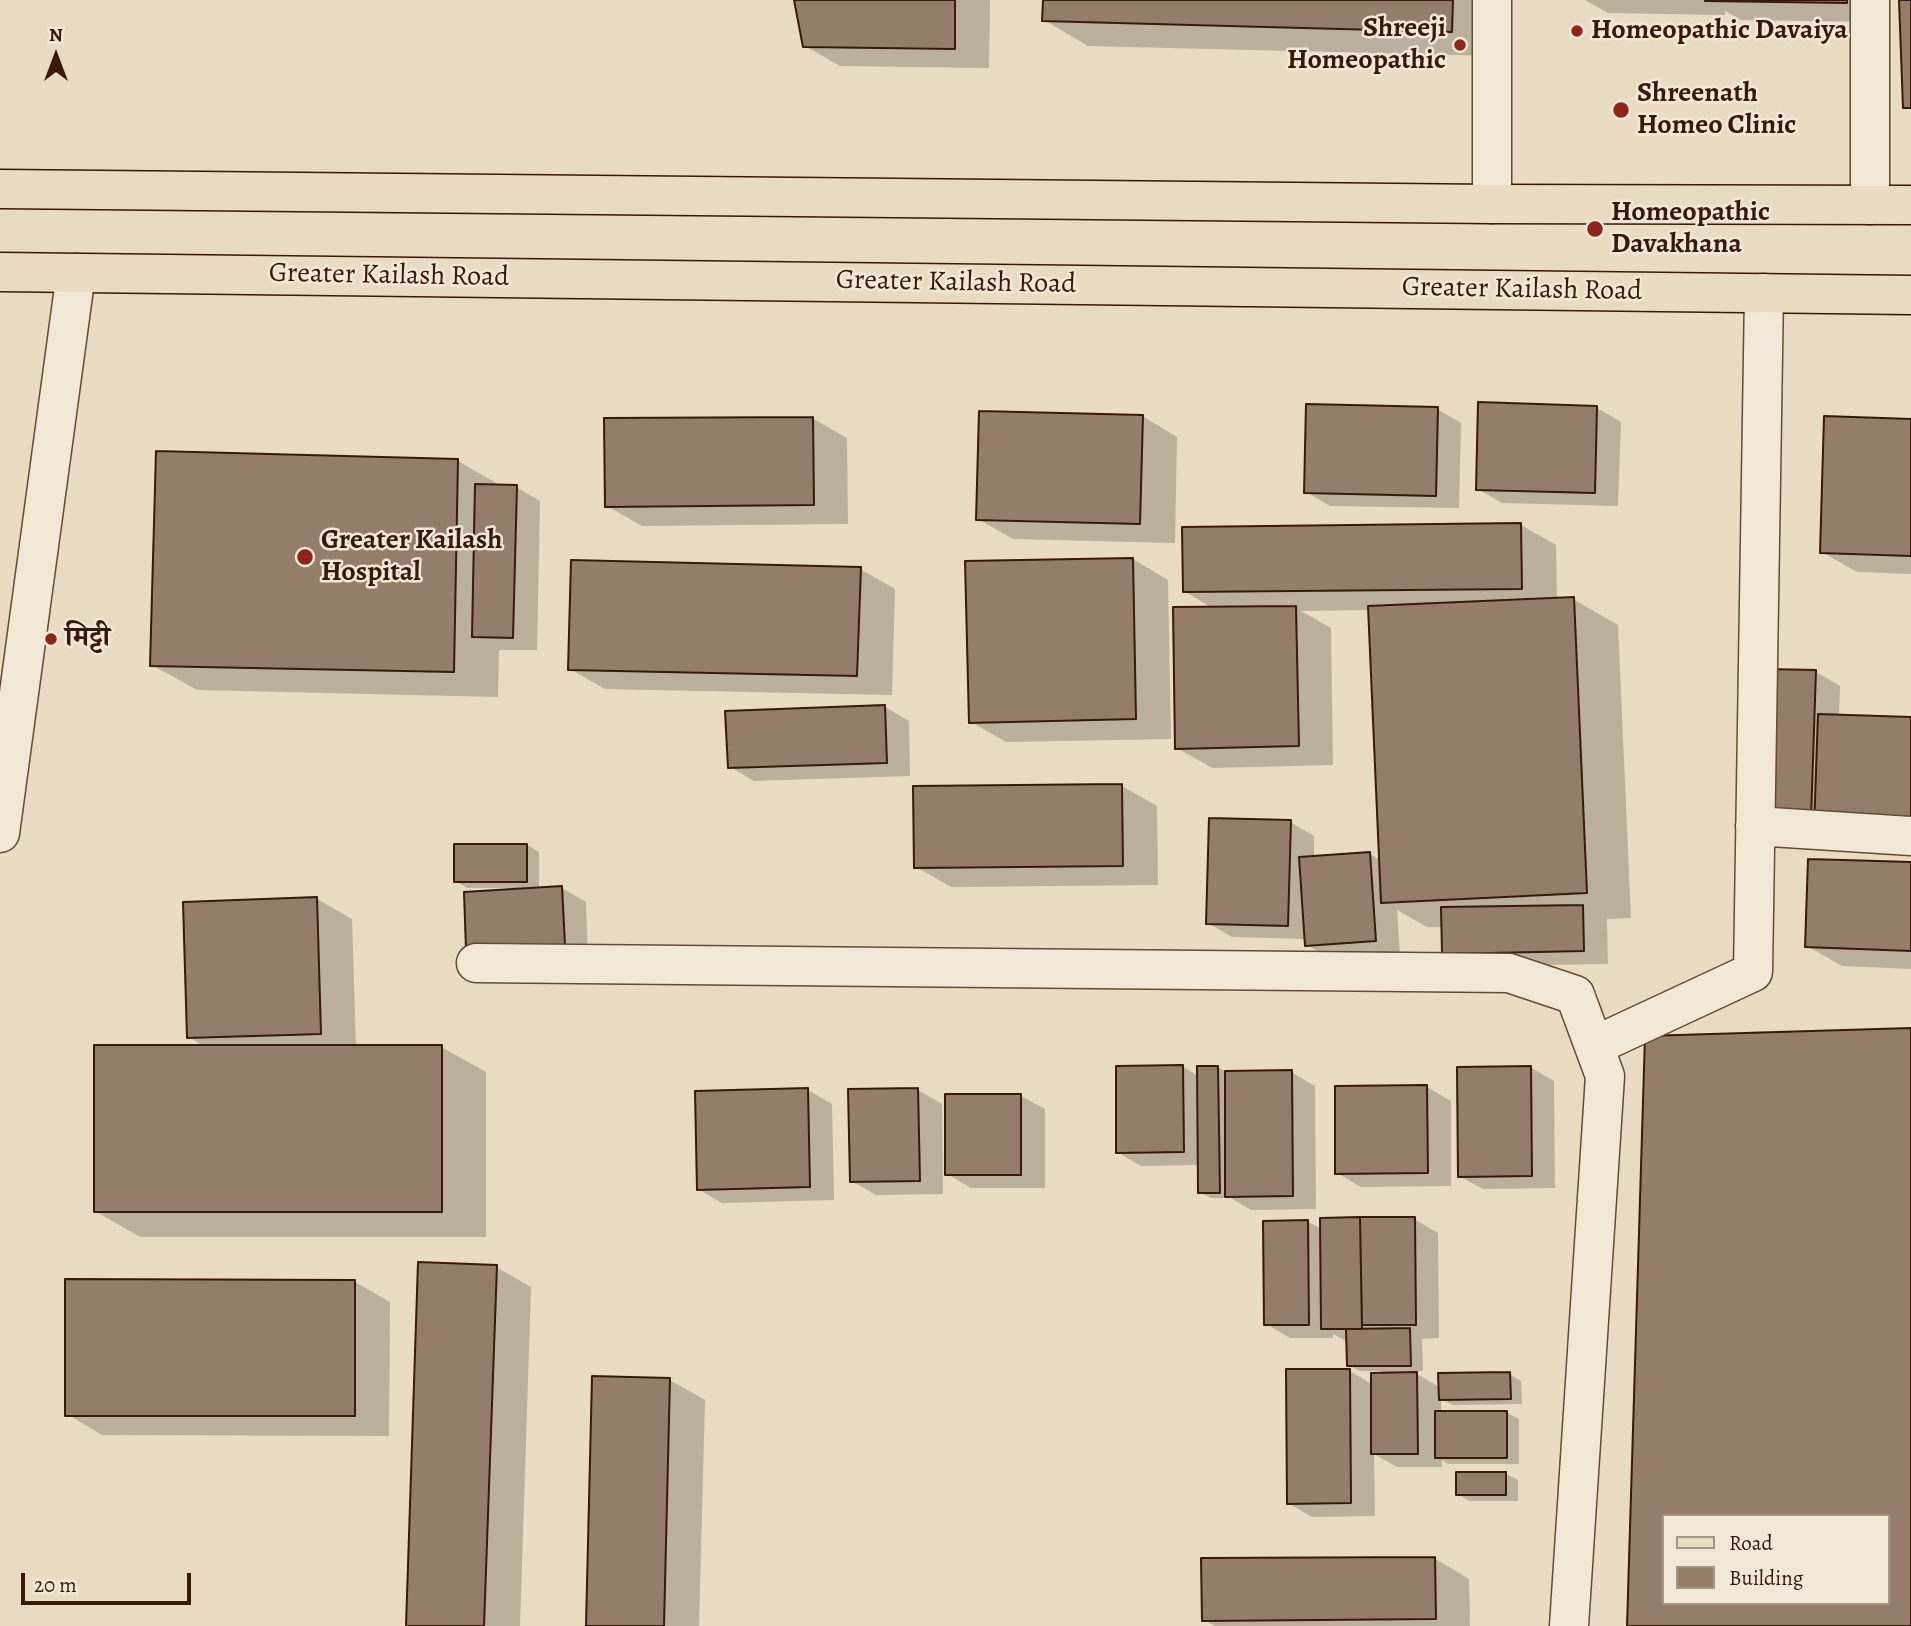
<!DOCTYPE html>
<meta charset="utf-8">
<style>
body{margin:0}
#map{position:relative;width:1911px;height:1626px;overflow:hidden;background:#eadcc3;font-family:Alegreya,serif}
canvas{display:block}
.legend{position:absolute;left:1662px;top:1514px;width:228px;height:91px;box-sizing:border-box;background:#f1e8d8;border:2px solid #a79584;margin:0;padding:9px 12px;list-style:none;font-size:21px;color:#391907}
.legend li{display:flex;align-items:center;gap:14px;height:35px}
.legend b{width:35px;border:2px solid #a79584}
.north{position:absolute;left:21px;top:21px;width:70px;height:70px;-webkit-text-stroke:5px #f1e8d8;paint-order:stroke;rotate:0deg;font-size:19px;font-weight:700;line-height:28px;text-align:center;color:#391907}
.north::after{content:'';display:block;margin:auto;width:24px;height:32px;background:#391907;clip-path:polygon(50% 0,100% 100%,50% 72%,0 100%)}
.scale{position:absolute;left:21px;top:1573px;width:170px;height:32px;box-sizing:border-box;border:4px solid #391907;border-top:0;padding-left:9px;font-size:21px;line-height:24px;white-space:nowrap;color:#391907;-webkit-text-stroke:5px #f1e8d8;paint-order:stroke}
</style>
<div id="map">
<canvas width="1911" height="1626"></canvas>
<ul class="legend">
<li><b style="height:9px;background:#eadcc3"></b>Road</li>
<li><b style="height:19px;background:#957e69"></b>Building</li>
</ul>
<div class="north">N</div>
<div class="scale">20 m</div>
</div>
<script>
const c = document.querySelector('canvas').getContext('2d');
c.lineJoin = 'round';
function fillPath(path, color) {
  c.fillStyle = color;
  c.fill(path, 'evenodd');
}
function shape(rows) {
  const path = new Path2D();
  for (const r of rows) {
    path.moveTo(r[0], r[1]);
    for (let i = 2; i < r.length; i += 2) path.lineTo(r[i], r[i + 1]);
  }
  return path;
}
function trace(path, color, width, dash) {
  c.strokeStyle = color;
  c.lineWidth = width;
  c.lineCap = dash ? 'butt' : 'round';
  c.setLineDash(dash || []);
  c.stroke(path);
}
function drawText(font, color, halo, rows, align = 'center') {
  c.font = font + ' Alegreya,"Noto Serif Devanagari",serif';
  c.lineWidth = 5;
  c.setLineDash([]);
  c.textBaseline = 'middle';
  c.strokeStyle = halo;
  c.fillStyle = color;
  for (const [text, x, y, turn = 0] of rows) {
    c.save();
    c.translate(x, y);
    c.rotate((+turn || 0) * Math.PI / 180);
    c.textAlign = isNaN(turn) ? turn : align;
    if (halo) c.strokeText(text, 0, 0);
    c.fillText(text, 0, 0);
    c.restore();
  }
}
const shadow = shape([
 [796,0,990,0,989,68,840,66,805,46],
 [1045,0,1498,0,1496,56,1088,46,1044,20],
 [1585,0,1881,0,1881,22,1741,20,1725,11,1725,15,1608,13],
 [1597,408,1621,422,1618,506,1502,503,1478,489],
 [1437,409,1461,423,1459,508,1330,506,1306,492],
 [1142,416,1177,437,1175,543,1013,539,978,519],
 [812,418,847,438,848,524,642,526,607,506],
 [1911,421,1911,574,1857,572,1822,552],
 [458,461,503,487,516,487,540,501,537,650,499,650,498,697,197,690,152,665],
 [1521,525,1556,545,1557,600,1573,599,1618,625,1631,918,1607,919,1608,964,1468,966,1443,927,1427,927,1397,910,1400,954,1331,959,1307,945,1306,939,1232,937,1208,923,1290,822,1314,836,1314,858,1370,854,1381,860,1370,610,1301,611,1331,628,1333,765,1212,768,1177,748,1214,609,1184,591],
 [1133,559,1168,580,1171,739,1006,742,971,722],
 [860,569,895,589,892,695,605,689,570,669],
 [1816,672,1840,686,1839,716,1911,719,1822,832,1786,831],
 [885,707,909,721,910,776,754,781,730,767],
 [1122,786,1157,806,1158,885,951,887,916,867,915,788],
 [527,845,539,852,539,889,562,888,586,902,588,958,492,963,506,888,467,888,456,881],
 [1911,864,1911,969,1842,966,1807,946],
 [317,899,352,919,356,1047,441,1047,486,1072,486,1237,140,1237,95,1211,205,1047,189,1037],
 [1182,1066,1198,1076,1218,1067,1228,1073,1291,1072,1315,1086,1316,1209,1251,1210,1231,1198,1211,1198,1199,1192,1199,1165,1141,1166,1117,1152],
 [1530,1067,1554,1081,1555,1188,1483,1189,1459,1176],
 [1427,1087,1451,1101,1451,1186,1361,1187,1337,1173],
 [808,1090,832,1104,834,1200,722,1203,698,1189],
 [918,1090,942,1104,943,1194,876,1195,852,1181],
 [1021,1096,1045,1109,1045,1188,971,1188,947,1174],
 [1414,1219,1438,1233,1439,1338,1422,1339,1423,1371,1412,1371,1441,1388,1509,1374,1521,1381,1522,1404,1453,1405,1441,1399,1441,1413,1507,1413,1519,1419,1519,1464,1448,1464,1442,1460,1442,1467,1397,1467,1374,1454,1375,1516,1312,1517,1288,1503,1350,1371,1373,1385,1381,1371,1360,1371,1348,1365,1348,1342,1333,1334,1333,1338,1290,1338,1266,1324,1308,1222,1322,1229,1321,1220],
 [496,1267,531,1287,520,1626,408,1626],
 [355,1282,390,1302,389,1436,102,1435,67,1414],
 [594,1378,670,1380,705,1400,699,1626,587,1626],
 [1506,1474,1518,1480,1518,1501,1469,1501,1458,1494],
 [1434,1558,1469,1579,1470,1626,1215,1626,1204,1620]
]);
const building = shape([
 [794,0,955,0,955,49,803,47,794,0],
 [1043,0,1453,0,1452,32,1042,21,1043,0],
 [1705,0,1847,0,1847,3,1705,1,1705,0],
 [1899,0,1911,0,1911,108,1903,108,1899,0],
 [1478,402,1597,406,1595,493,1476,490,1478,402],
 [1306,404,1438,407,1436,496,1304,493,1306,404],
 [979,411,1143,415,1140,524,976,520,979,411],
 [1824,416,1911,419,1911,556,1820,553,1824,416],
 [813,417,814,505,605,507,604,418,813,417],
 [156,451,458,459,454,672,150,666,156,451],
 [475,484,517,485,513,638,472,637,475,484],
 [1521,523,1522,589,1183,592,1182,527,1521,523],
 [1133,558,1136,719,969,723,965,561,1133,558],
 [571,560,861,567,857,676,568,670,571,560],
 [1574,597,1587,893,1381,903,1368,606,1574,597],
 [1296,606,1299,746,1175,749,1173,607,1296,606],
 [1766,669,1816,670,1811,820,1760,818,1766,669],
 [885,705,887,763,728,768,725,711,885,705],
 [1818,714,1911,717,1911,833,1814,829,1818,714],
 [1122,784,1123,866,914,868,913,786,1122,784],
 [1209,818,1291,820,1288,926,1206,924,1209,818],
 [454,844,527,844,527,882,454,882,454,844],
 [1370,852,1376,941,1305,946,1299,857,1370,852],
 [1808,859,1911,862,1911,951,1805,947,1808,859],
 [562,886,565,945,466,950,464,892,562,886],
 [317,897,321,1034,187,1038,183,902,317,897],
 [1583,905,1584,951,1442,954,1441,907,1583,905],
 [1911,1028,1911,1626,1627,1626,1645,1036,1911,1028],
 [1664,1516,1888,1516,1888,1603,1664,1603,1664,1516],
 [94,1045,442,1045,442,1212,94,1212,94,1045],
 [1183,1065,1184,1152,1116,1153,1116,1066,1183,1065],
 [1197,1066,1218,1066,1220,1193,1198,1193,1197,1066],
 [1531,1066,1532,1176,1458,1177,1457,1067,1531,1066],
 [1292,1070,1293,1196,1225,1197,1225,1071,1292,1070],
 [1427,1085,1428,1173,1335,1174,1335,1086,1427,1085],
 [808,1088,810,1187,697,1190,695,1091,808,1088],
 [918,1088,920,1181,850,1182,848,1089,918,1088],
 [945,1094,1021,1094,1021,1175,945,1175,945,1094],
 [1360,1217,1415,1217,1416,1325,1362,1325,1360,1217],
 [1360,1217,1362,1329,1321,1329,1320,1218,1360,1217],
 [1308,1220,1309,1325,1264,1325,1263,1221,1308,1220],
 [418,1262,497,1265,484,1626,406,1626,418,1262],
 [65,1279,355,1280,355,1416,65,1416,65,1279],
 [1410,1328,1411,1366,1347,1366,1346,1329,1410,1328],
 [1286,1369,1350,1369,1351,1503,1287,1504,1286,1369],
 [1417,1372,1418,1454,1371,1454,1371,1373,1417,1372],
 [1510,1372,1511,1399,1439,1400,1438,1373,1510,1372],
 [592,1376,670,1378,664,1626,586,1626,592,1376],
 [1435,1411,1507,1411,1507,1458,1435,1458,1435,1411],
 [1456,1472,1506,1472,1506,1495,1456,1495,1456,1472],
 [1435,1557,1436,1619,1202,1621,1201,1558,1435,1557]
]);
const minor = shape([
 [1492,0,1492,204],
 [1870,0,1870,205],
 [1755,826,1911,836],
 [0,833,76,273],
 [476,963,1509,973,1575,995,1605,1076,1569,1626],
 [1594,1046,1753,972,1764,293]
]);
const major = shape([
 [0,189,1492,204,1911,205],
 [0,272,1911,295]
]);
const markers = [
 [1577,31,7,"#8f2418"],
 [1460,45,7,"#8f2418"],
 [1621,110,9,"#8f2418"],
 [1595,229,9,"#8f2418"],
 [305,557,9,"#8f2418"],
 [51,639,7,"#8f2418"]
];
const poiNames = [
 ["Shreeji",1446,29,"right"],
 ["Homeopathic",1446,61,"right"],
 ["Homeopathic Davaiya",1591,31],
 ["Shreenath",1637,94],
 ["Homeo Clinic",1637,126],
 ["Homeopathic",1611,213],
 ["Davakhana",1611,245],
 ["Greater Kailash",321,541],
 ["Hospital",321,573],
 ["मिट्टी",65,639]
];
const streetNames = [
 ["Greater Kailash Road",389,276,1],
 ["Greater Kailash Road",956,283,1],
 ["Greater Kailash Road",1522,290,1]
];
fillPath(shadow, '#0003');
fillPath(building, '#957e69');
trace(building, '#391907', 2);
trace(minor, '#654a36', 41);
trace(major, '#391907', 41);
trace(minor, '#f1e8d8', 38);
trace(major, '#eadcc3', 38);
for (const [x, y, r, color] of markers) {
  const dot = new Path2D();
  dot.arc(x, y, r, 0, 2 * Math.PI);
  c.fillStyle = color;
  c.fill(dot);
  trace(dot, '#f1e8d8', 2.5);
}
drawText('bold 28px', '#391907', '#f1e8d8', poiNames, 'left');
drawText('28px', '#391907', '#f1e8d8', streetNames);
</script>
